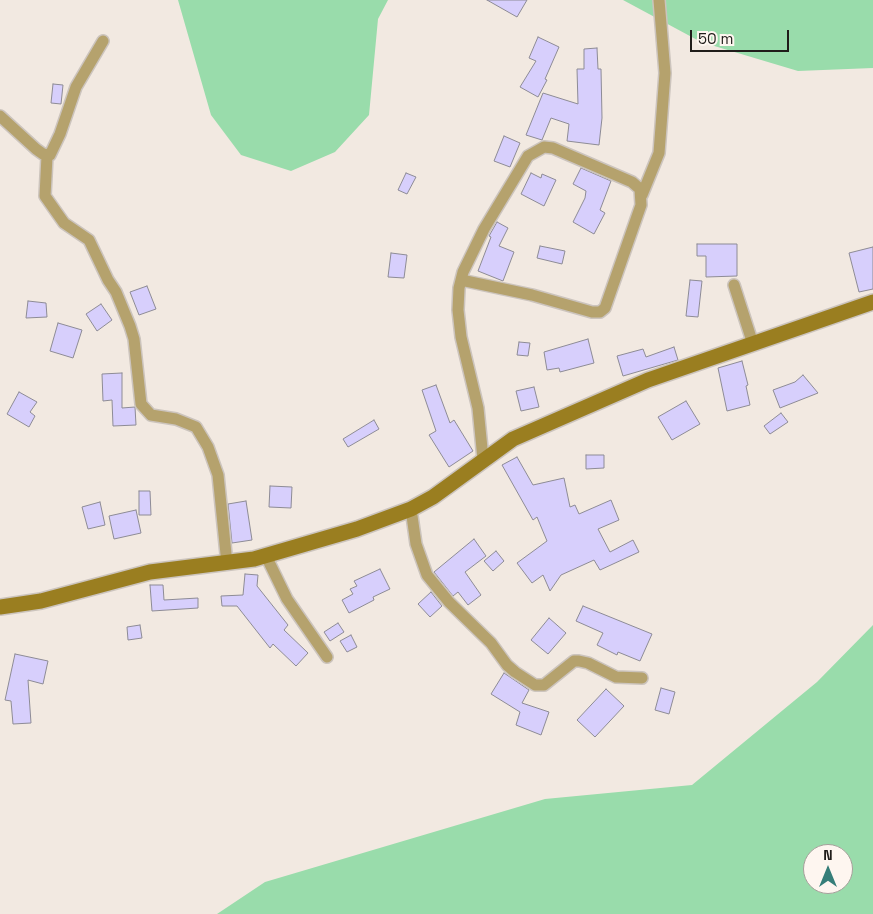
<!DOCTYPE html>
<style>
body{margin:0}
#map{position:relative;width:873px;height:914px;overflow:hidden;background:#f2e9e1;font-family:"Space Grotesk",sans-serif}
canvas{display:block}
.north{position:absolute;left:803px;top:844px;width:50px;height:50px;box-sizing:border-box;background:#fef6f0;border:1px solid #a59f9a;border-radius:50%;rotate:0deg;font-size:14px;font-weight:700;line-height:20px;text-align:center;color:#201d1a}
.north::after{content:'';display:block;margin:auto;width:18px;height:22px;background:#367e79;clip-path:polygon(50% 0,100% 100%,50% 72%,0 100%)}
.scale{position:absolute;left:690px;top:30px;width:99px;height:22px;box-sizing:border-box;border:2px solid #201d1a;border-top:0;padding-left:6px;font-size:15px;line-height:18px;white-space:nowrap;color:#201d1a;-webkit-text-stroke:4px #fef6f0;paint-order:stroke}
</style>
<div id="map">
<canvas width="873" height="914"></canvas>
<div class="north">N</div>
<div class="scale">50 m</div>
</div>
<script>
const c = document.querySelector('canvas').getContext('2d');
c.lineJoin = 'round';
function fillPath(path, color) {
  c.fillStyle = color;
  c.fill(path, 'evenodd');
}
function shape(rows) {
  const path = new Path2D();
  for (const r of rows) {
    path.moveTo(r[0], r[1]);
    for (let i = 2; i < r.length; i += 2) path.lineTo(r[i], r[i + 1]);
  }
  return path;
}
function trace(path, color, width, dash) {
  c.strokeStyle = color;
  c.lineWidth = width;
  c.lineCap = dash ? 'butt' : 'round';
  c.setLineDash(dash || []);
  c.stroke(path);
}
const green = shape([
 [178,0,388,0,378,19,369,115,335,152,291,171,241,155,211,115],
 [623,0,873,0,873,68,798,71,701,42],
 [873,625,873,914,217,914,265,882,545,799,692,785,817,682],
 [813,854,843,854,843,884,813,884]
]);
const building = shape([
 [487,0,527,0,517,17,487,0],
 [538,37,559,47,545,79,547,80,538,97,520,87,536,61,529,58,538,37],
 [597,48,598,69,601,69,602,118,599,145,567,141,569,124,551,118,542,140,526,135,543,93,578,104,577,69,584,69,584,49,597,48],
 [53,84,63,85,61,104,51,103,53,84],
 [504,136,520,143,510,167,494,161,504,136],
 [581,168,611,181,600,210,605,213,594,234,573,222,585,198,586,191,573,184,581,168],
 [406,173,416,177,407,194,398,190,406,173],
 [531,173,541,178,542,174,556,180,544,206,521,194,531,173],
 [497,222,508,228,499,246,514,252,503,281,478,271,491,237,489,236,497,222],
 [697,244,737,244,737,276,706,277,706,256,697,256,697,244],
 [540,246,565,251,562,264,537,258,540,246],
 [873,247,873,289,859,292,849,253,873,247],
 [391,253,407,255,404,278,388,277,391,253],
 [690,280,702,281,698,317,686,316,690,280],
 [147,286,156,309,139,315,130,292,147,286],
 [28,301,46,303,47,317,26,318,28,301],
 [101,304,112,320,97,331,86,314,101,304],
 [58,323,82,330,73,358,50,351,58,323],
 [588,339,594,363,560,372,559,368,547,370,544,352,588,339],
 [519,342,530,343,528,356,517,355,519,342],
 [674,347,678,360,623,376,617,356,643,349,646,357,674,347],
 [742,361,748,385,746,386,750,405,727,411,718,368,742,361],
 [122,373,122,408,135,407,136,425,113,426,112,400,103,401,102,374,122,373],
 [803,375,818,393,780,408,773,390,795,382,803,375],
 [436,385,450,423,454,420,473,451,449,467,429,435,436,431,422,390,436,385],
 [534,387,539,407,521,411,516,391,534,387],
 [19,392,37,402,30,412,35,416,29,427,7,414,19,392],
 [686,401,700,424,672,440,658,417,686,401],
 [781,413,788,422,770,434,764,426,781,413],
 [374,420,379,429,348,447,343,439,374,420],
 [586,455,604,455,604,468,586,469,586,455],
 [517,457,533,485,564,478,570,507,575,505,579,514,611,500,619,520,598,529,610,552,633,540,639,552,600,570,594,560,561,575,550,591,543,575,532,583,517,563,547,541,537,517,533,520,502,465,517,457],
 [270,486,292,487,291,508,269,507,270,486],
 [139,491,150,491,151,515,139,515,139,491],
 [246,501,252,540,232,543,228,504,246,501],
 [100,502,105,525,88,529,82,507,100,502],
 [136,510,141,533,114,539,109,516,136,510],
 [474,539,486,556,465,572,481,595,468,605,458,592,453,596,434,572,474,539],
 [496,551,504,561,493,571,484,561,496,551],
 [380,569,390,589,373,597,374,600,349,613,342,600,353,594,350,589,357,586,354,581,380,569],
 [245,574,258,575,257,586,288,625,284,630,308,653,296,666,273,644,270,648,237,606,222,606,221,596,243,595,245,574],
 [150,585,163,585,164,600,198,598,198,608,152,611,150,585],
 [431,592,442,606,430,617,418,604,431,592],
 [583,606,652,634,640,661,618,652,617,655,597,645,603,633,576,621,583,606],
 [549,618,566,633,548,654,531,640,549,618],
 [338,623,344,632,330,641,324,632,338,623],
 [140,625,142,638,128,640,127,627,140,625],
 [351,635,357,647,347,652,340,641,351,635],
 [15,654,48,661,43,684,28,680,31,723,13,724,11,701,5,700,15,654],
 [504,673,529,690,522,703,549,712,541,735,516,725,520,712,491,694,504,673],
 [661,688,675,692,669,714,655,710,661,688],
 [606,689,624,706,595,737,577,720,606,689]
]);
const street = shape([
 [0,116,36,149,43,154,50,155,60,134,76,87,103,41],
 [47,156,45,196,64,223,89,240,108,280,116,292,130,326,134,339,141,404,151,415,176,419,196,427,208,447,218,475,227,564],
 [642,195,659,153,665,73,659,0],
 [461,280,532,295,592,312,600,312,605,308,641,205,640,189,632,182,553,148,544,147,528,156,484,229,463,272,459,288,458,310,461,337,478,408,483,459],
 [734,285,753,344],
 [411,509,416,544,427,575,449,602,491,643,507,665,515,672,535,685,544,685,574,661,579,661,588,663,616,677,642,678],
 [266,556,287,599,327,657]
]);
const secondary = shape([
 [0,607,41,601,150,572,254,559,357,529,411,509,433,497,513,439,648,380,873,302]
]);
fillPath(green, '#99dcab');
fillPath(building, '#d7cffc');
trace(building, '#8d8b95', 1);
trace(street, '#ccc4bd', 14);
trace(secondary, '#ccc4bd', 18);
trace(street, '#b5a26d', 11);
trace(secondary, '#9a7e20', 15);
</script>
